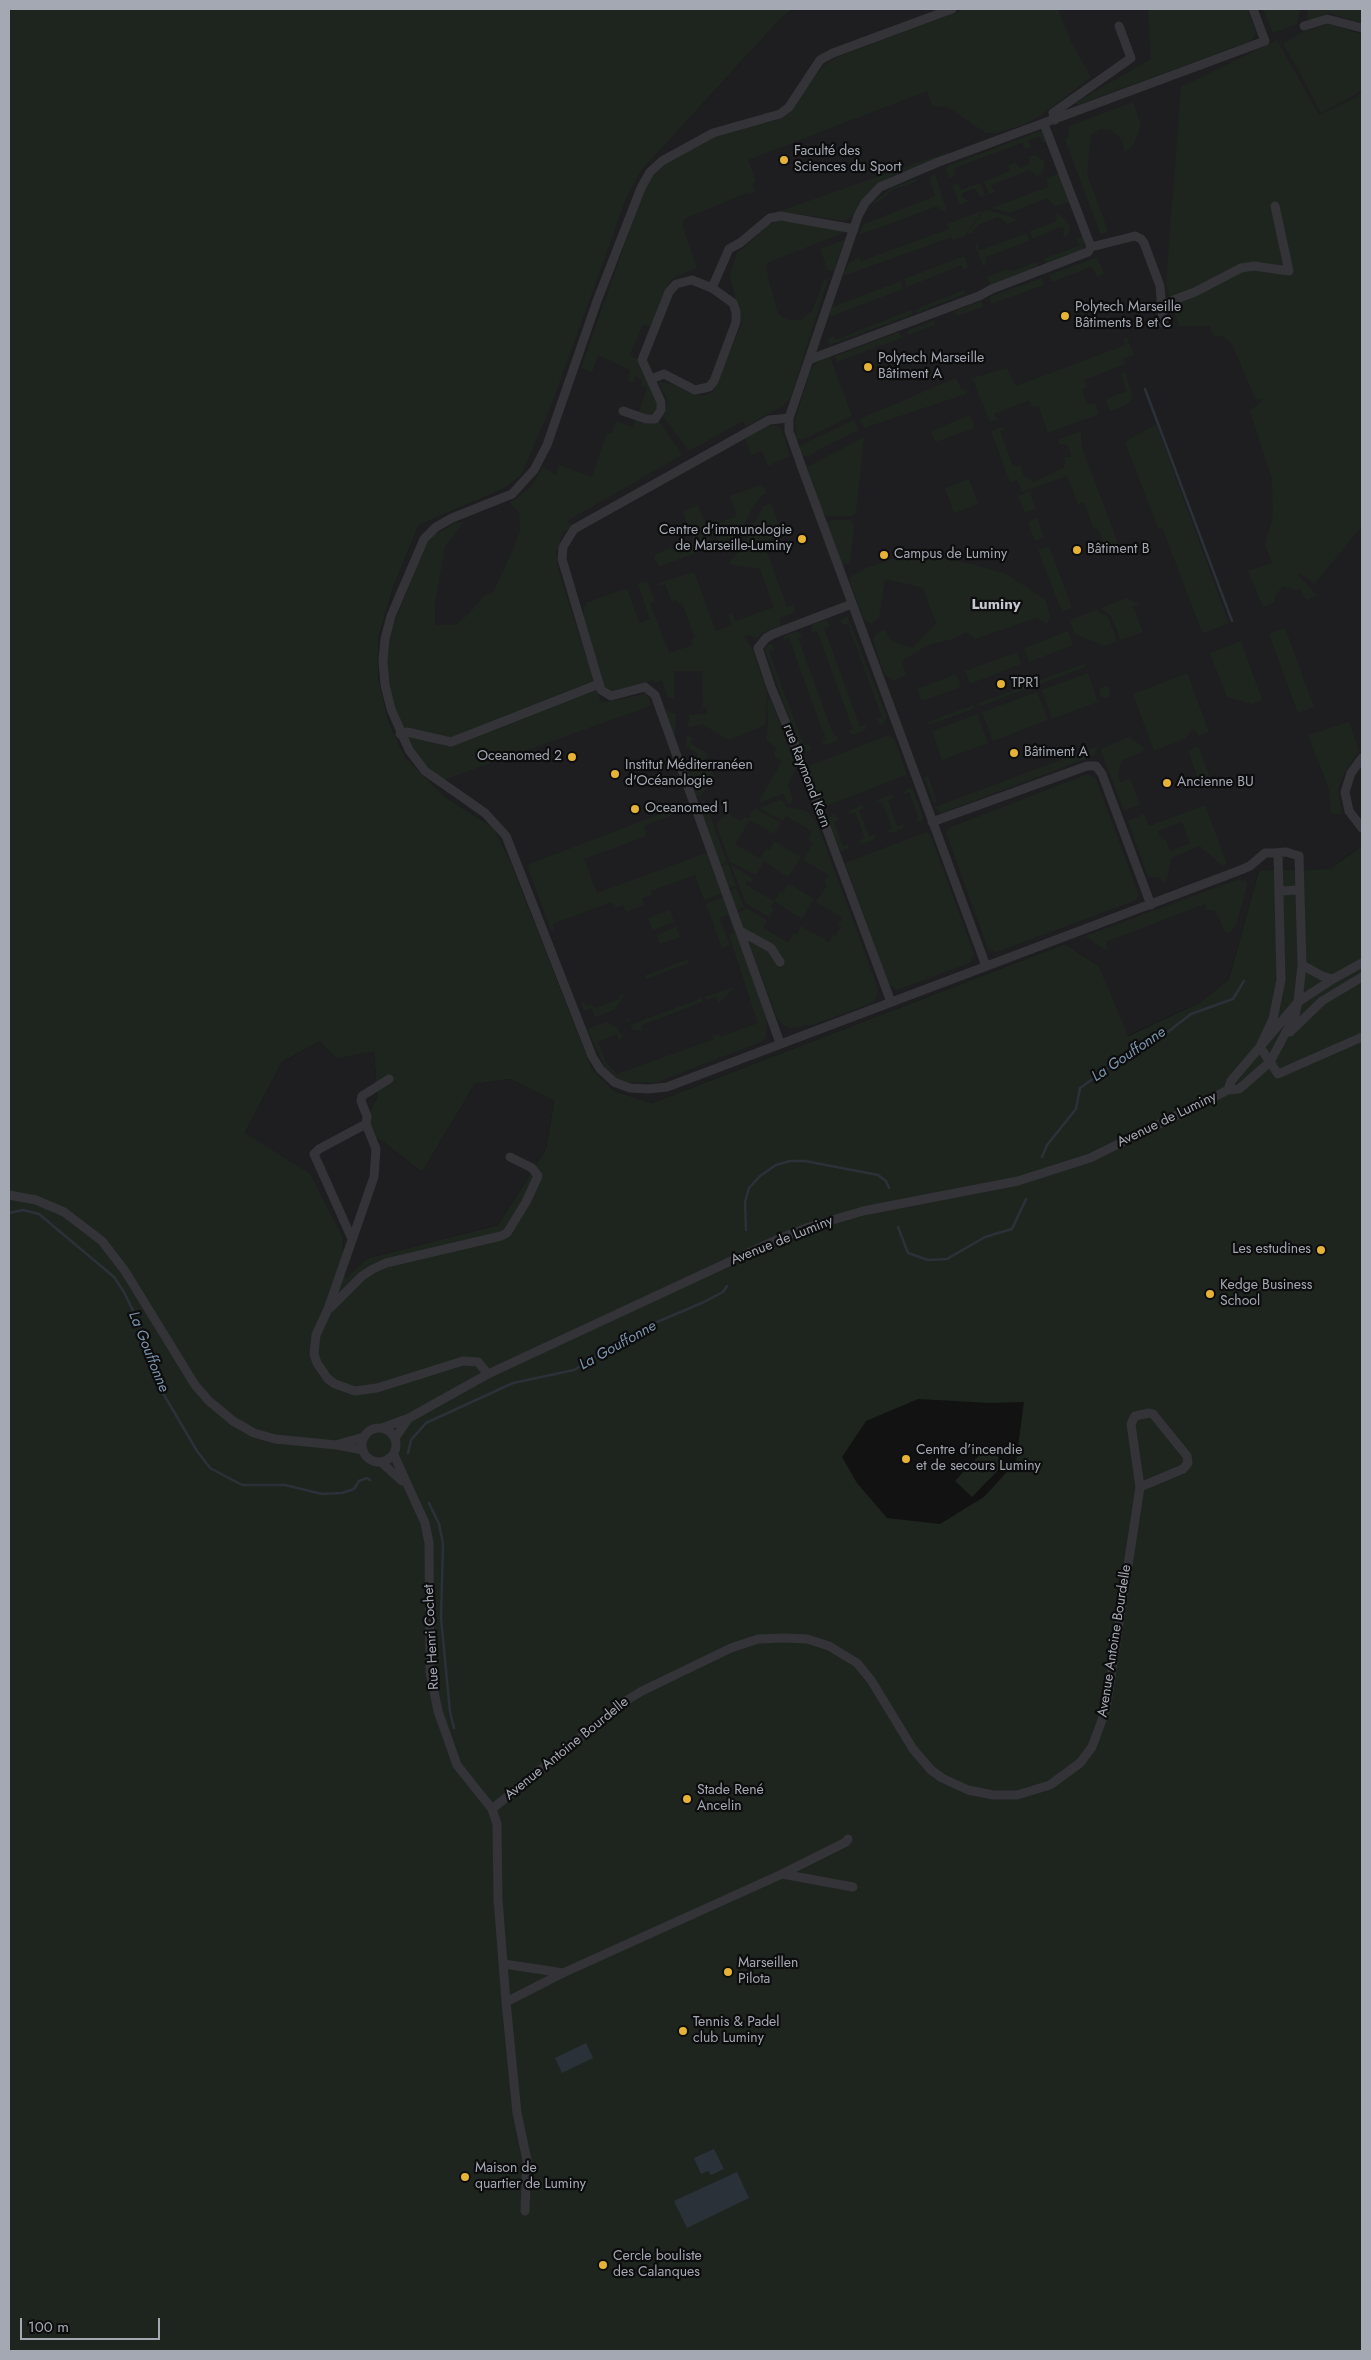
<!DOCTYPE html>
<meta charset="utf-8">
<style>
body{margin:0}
#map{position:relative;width:1371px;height:2360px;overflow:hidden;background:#121213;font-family:Jost,sans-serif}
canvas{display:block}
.frame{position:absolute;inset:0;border:10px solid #a4a8b3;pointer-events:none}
.scale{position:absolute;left:20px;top:2318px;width:140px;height:22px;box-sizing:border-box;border:2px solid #a4a8b3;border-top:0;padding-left:6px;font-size:15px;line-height:18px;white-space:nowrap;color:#a4a8b3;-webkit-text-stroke:4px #0d0d0e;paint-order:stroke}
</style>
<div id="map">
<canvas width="1371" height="2360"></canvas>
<div class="frame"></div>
<div class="scale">100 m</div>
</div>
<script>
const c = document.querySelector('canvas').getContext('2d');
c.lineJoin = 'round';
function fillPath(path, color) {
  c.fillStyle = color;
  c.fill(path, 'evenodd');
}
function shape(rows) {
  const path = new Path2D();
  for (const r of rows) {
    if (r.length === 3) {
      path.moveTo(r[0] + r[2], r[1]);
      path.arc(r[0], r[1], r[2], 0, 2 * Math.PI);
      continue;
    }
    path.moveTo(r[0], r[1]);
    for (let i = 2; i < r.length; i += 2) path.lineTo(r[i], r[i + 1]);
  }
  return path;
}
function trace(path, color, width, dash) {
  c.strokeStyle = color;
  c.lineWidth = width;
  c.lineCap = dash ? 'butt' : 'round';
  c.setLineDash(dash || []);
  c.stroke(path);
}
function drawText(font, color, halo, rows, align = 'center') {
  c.font = font + ' Jost,sans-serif';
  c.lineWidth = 4.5;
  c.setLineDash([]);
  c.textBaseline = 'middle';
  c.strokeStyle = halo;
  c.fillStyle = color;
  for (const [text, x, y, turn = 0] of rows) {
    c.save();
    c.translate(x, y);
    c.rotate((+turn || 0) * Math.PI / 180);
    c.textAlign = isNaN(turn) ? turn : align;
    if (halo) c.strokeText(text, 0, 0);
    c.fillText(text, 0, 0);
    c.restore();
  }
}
const built = shape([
 [793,9,1362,9,1362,846,1330,869,1259,870,1229,979,1201,1002,1127,1036,1099,966,1065,944,652,1103,614,1091,592,1069,511,863,494,828,445,797,405,757,389,723,378,677,378,639,394,585,419,525,503,489,521,476,626,199,641,171,783,16],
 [320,1041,336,1059,374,1050,377,1097,362,1132,382,1141,422,1172,475,1084,510,1079,554,1101,546,1149,498,1225,368,1258,346,1279,343,1238,245,1133,282,1062]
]);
const green = shape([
 [9,9,793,9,783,16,641,171,626,199,552,403,521,476,503,489,419,525,394,585,378,639,378,677,389,723,405,757,445,797,494,828,511,863,592,1069,614,1091,652,1103,1065,944,1099,966,1128,1036,1201,1002,1229,979,1259,870,1330,869,1362,846,1362,2351,9,2351],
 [320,1041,336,1059,374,1051,377,1097,362,1132,382,1141,422,1172,475,1084,510,1079,554,1101,546,1149,498,1225,368,1258,346,1278,343,1238,310,1174,245,1133,282,1062],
 [918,1399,990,1403,1024,1402,1016,1462,984,1497,940,1524,887,1518,857,1483,842,1457,866,1421],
 [965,9,1058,9,1072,44,1091,77,1040,116,1026,124,997,133,986,133,946,106,933,107,927,91,748,160,756,181,752,184,756,192,744,194,684,219,682,225,697,268,675,277,669,282,651,327,643,324,630,355,637,359,656,400,658,406,656,412,645,415,639,412,647,388,641,386,642,381,640,378,635,376,633,382,628,381,630,370,598,355,592,372,581,368,643,193,649,180,664,165,711,138,783,118,789,113,809,83,826,64,837,57],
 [1148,9,1247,9,1256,33,1251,41,1077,105,1075,103,1151,59],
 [1263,9,1300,9,1297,24,1273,33],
 [1307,9,1362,9,1362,23,1328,13,1308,21],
 [1330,24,1362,35,1362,88,1356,94,1321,113,1302,76,1283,44,1304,31],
 [1277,40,1319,115,1357,97,1362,92,1362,526,1314,584,1305,576,1296,573,1317,595,1307,600,1300,589,1293,590,1283,586,1274,597,1275,602,1263,607,1248,571,1272,563,1265,545,1273,516,1272,479,1250,411,1264,399,1256,400,1232,344,1223,336,1214,337,1210,326,1179,326,1166,285,1181,87],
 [1133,102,1141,125,1134,144,1124,153,1123,144,1120,137,1111,130,1100,129,1091,135,1087,174,1108,231,1101,235,1065,140,1068,137,1069,126],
 [1040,131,1043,131,1047,141,1043,142,1040,136,1028,141,1031,147,1026,149,1022,143,954,168,956,175,949,178,946,170,948,166],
 [948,152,948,154,892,176,868,193,850,218,844,221,780,211],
 [1035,155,1044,161,1045,166,1041,174,1037,176,1030,170,993,184,991,187,995,192,989,194,984,182,1010,171,1008,165,1016,162,1019,168,1030,164,1028,157],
 [1060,173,1071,202,1055,206,1047,198,1009,213,991,208,1048,187,1046,178],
 [935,174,946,209,941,212,938,206,859,235,864,224,935,196,929,177],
 [918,178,915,182,893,190,874,205,873,203,892,188],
 [958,183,961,190,980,183,985,195,981,197,974,188,963,193,961,197,969,201,960,205,952,185],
 [988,210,1009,216,1017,220,1008,224,998,217,978,225,971,234,968,232,984,211],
 [982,211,965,236,953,240,952,237,843,276,848,264,859,257,861,261,949,229,947,224],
 [1057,213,1066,220,1070,229,1068,235,1063,238,1064,228,1059,227,1033,239,1030,231,1056,222],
 [779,220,848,231,767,263,766,269,778,314,789,320,802,320,812,311,824,280,828,279,791,397,782,406,746,426,743,421,689,451,663,416,666,413,667,400,658,382,673,384,702,396,713,392,742,323,730,277,736,255,769,225],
 [1027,233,1029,241,986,257,985,266,983,266,975,244,979,243,978,249,981,250],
 [1083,236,1085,242,1082,252,1046,265,1043,259,1081,245,1076,239],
 [844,240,834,270,828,271,820,249],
 [964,256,968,266,964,270,962,265,907,287,904,279],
 [1097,257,1104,274,1097,277,1095,271,1090,267,1052,282,1049,275],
 [1036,262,1039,268,995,285,990,284,987,277,1007,269,1013,271],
 [1042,278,1044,285,991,304,989,297],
 [901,281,903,289,829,317,832,307],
 [964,290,965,294,916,313,915,310],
 [981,301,983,307,957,316,955,311],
 [911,310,913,314,830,345,827,339,833,336,836,340],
 [934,320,935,325,909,335,907,331],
 [899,332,902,338,837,362,835,356],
 [1127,338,1134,355,1123,359,1125,364,1084,380,1087,386,1082,389,1087,405,1095,403,1099,414,1048,433,1039,406,1032,408,1029,400,994,414,997,420,990,422,972,378,1007,368,1016,386,1123,346,1125,344,1123,340],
 [830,357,852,416,804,439,796,439,795,420,810,372,817,362],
 [1125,372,1132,394,1130,401,1124,406,1110,411,1106,399,1127,391,1121,373],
 [956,378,961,389,964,389,966,394,864,428,860,419],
 [970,415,975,428,935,442,931,431],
 [635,420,645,424,659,421,682,455,567,521,572,526,563,533,556,552,558,569,601,703,645,694,650,699,650,706,444,780,423,763,410,746,402,729,389,688,388,673,387,649,394,624,425,547,434,535,455,523,464,522,445,546,435,604,435,625,456,625,470,613,483,597,494,591,515,545,520,531,519,512,510,503,530,488,543,467,556,475,559,465,592,477,607,433,612,434,616,421,633,427],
 [854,420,859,430,823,447,808,457,801,455,799,448,803,444],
 [1156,424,1229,623,1206,632,1202,632,1162,527,1158,528,1125,442],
 [773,425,779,427,783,433,790,456,768,466,762,451,751,455,745,438,767,426],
 [1002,427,1007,429,1000,431,1013,467,1020,465,1024,476,1034,482,1063,468,1065,464,1064,457,1072,457,1068,445,1060,444,1058,440,1081,431,1081,445,1121,551,1109,555,1100,533,1098,529,1094,529,1084,502,1078,504,1067,476,1022,492,1017,480,1010,482,991,431],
 [864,437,856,513,852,516,827,516,823,513,807,467],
 [969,479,978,504,954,513,945,488],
 [762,484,767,493,761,496,754,505,739,535,732,541,720,545,712,526,737,516,730,496],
 [1030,492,1036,509,1025,513,1018,496],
 [771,503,782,534,763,542,787,607,793,605,795,612,780,618,780,626,762,633,757,638,748,635,744,637,753,650,767,692,765,725,732,739,726,739,703,724,688,727,689,715,707,714,707,708,703,708,702,671,674,671,674,698,668,698,662,680,655,683,653,680,612,692,605,688,583,616,584,607,588,602,627,588,639,623,650,619,638,584,647,581,655,602,650,603,669,653,693,645,691,640,695,638,682,603,678,603,677,600,672,602,665,584,660,586,659,583,694,572,716,631,732,625,728,614,732,613,736,621,774,607,760,569,729,564,745,542,763,506],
 [698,505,711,540,710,547,659,567,654,557,656,554,669,548,675,550,694,543,683,511],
 [1037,518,1044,537,1035,541,1028,522],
 [832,520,851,520,854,527,850,564,842,564,826,523],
 [1049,546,1072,608,1062,612,1038,550],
 [923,555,972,564,1006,574,1046,600,1050,616,1047,624,1036,618,975,639,966,632,950,640,928,645,902,661,906,675,894,681,885,675,873,641,876,634,884,629,893,642,913,648,936,623,923,588,885,579,879,618,871,624,863,619,849,578,866,568,892,559],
 [1126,598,1140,604,1133,607,1143,632,1121,640,1111,616,1101,608],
 [1096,610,1108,617,1117,642,1104,646,1075,634,1070,620],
 [847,616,887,717,883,724,879,724,877,719,882,717,848,624,842,625,840,620],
 [825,620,831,625,824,628,860,727,866,725,865,730,853,735,849,731,853,729,817,631,812,632,811,628,813,624],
 [1285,628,1314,707,1298,713,1269,634],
 [797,631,802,636,798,638,834,737,838,735,837,741,825,745,822,742,826,740,789,638,783,641,785,636],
 [1068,631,1073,645,1029,662,1024,648],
 [1241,641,1262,700,1252,704,1227,697,1210,653],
 [770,644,773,646,774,650,769,652,803,743,805,745,809,744,811,749,806,752,800,747,764,648],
 [1017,652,1021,664,970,684,965,671],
 [1084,664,1085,667,1040,684,1038,681],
 [1088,673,1098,702,1052,719,1042,690],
 [1187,673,1209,732,1199,736,1194,729,1184,739,1154,751,1133,694],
 [956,674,961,687,922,701,917,689],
 [1034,683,1035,686,980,706,979,703],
 [1105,692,5.5],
 [1037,692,1048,720,993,741,982,712],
 [770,697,796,768,788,785,793,800,792,803,788,804,783,794,758,803,782,761,774,756,776,748,766,740,768,726,767,702],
 [974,705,975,708,929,725,928,722],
 [665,710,676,714,675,736,674,735],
 [977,714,988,743,942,760,932,731],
 [1349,722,1359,751,1344,773,1338,789,1342,814,1335,814,1330,813,1331,801,1328,786,1308,735],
 [687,735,693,738,690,743,708,754,698,770,705,774,708,769,713,773,713,781,699,797,696,796,684,763,689,760,693,763,698,754,686,746],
 [888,735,894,738,906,772,906,775,826,806,821,804,809,766],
 [1129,737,1143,747,1144,751,1121,761,1118,776,1120,782,1130,779,1140,804,1124,811,1100,749],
 [1098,746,1094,756,942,813,935,807],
 [1198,746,1212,783,1201,787,1188,750],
 [1088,774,1096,779,1139,896,1134,901,997,952,988,949,946,832,951,827],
 [928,776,937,802,934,803,924,777],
 [908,788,913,790,923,817,921,822,915,820,919,818,909,792,904,794,904,792],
 [891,795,894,798,888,800,897,826,904,824,902,829,892,833,886,831,892,828,882,802,876,804,877,800],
 [782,799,786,807,807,811,818,826,878,989,876,998,872,1003,815,1024,791,1028,784,1026,777,1018,738,913,747,908,767,921,763,928,788,943,794,933,797,935,801,926,829,942,833,934,836,936,841,927,838,925,843,918,816,902,827,886,824,883,829,875,803,860,813,843,808,839,812,831,786,816,783,821,759,808],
 [704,800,727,862,720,865,700,806],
 [689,803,690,808,644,826,647,836,584,859,597,893,706,853,722,893,704,900,695,875,651,891,652,895,642,898,644,905,626,912,623,905,614,908,611,902,553,924,554,931,551,930,527,865],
 [861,805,866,808,859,810,869,837,875,834,875,838,871,841,861,844,859,841,865,838,855,812,849,814,849,811],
 [1205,805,1227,864,1222,865,1200,846,1171,858,1166,883,1158,877,1148,877,1128,821,1144,814,1149,826],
 [1182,822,1190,843,1170,851,1165,839,1162,840,1158,831],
 [755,808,781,823,774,834,750,820,735,844,760,859,766,849,770,850,774,841,801,857,788,877,764,861,756,875,730,862,716,824,728,813,741,821,745,817,748,819],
 [835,814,839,820,834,822,843,846,848,844,848,848,841,852,828,821,829,817],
 [926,832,931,836,974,954,970,963,897,990,889,984,845,863],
 [728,863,736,886,729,888,721,866],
 [731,865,753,879,751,883,746,881,745,884,774,901,781,891,783,893,788,883,814,899,802,919,774,901,771,907,774,909,769,917,746,903],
 [1239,879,1243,882,1246,879,1247,886,1237,922,1231,932,1226,933,1215,911,1207,910,1205,904,1106,942,1108,949,1104,949,1085,936],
 [736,888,744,907,737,911,730,890],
 [723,897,767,1020,766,1037,761,1042,655,1083,626,1082,617,1078,605,1066,587,1029,606,1022,618,1028,622,1037,619,1040,617,1034,598,1042,607,1064,617,1074,714,1039,713,1035,719,1034,720,1037,758,1023,729,935,734,933,728,915,719,918,730,945,722,948,706,904],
 [670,910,674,922,653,930,648,918],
 [676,927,680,937,660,944,657,935],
 [688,959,689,963,646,979,645,975,647,975],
 [733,987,733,989,719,1003,716,997,706,1000,705,997],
 [625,994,614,1010,595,1017,592,1008,584,1011,581,1003,584,1002,586,1006,592,1004,594,1008,620,999,619,995],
 [702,998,703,1002,642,1025,643,1031,634,1030,626,1020,628,1019,630,1025],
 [987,1447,1005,1463,972,1497,955,1481]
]);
const water = shape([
 [586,2043,593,2058,562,2073,555,2058],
 [714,2149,724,2169,711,2175,708,2171,701,2174,694,2158],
 [737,2172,749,2198,687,2228,674,2201]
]);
const stream = shape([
 [1145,389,1232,621],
 [1042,1157,1047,1145,1076,1109,1080,1088,1124,1057,1160,1038,1191,1014,1233,999,1244,981],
 [9,1213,23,1210,39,1214,114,1277,124,1292,137,1319,157,1370,160,1388,197,1451,210,1468,242,1485,285,1485,322,1494,342,1493,354,1489,359,1481,367,1478,370,1480],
 [898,1227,908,1253,928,1260,947,1259,985,1237,1012,1229,1026,1199],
 [746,1230,745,1202,749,1188,760,1176,776,1165,790,1161,805,1161,878,1175,886,1181,889,1188],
 [408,1453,411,1440,426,1423,513,1383,574,1370,620,1341,655,1323,704,1302,723,1292,727,1286],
 [429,1503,439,1524,443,1544,441,1618,450,1712,454,1728]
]);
const minor = shape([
 [1304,26,1327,19,1362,28],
 [1055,120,1053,113,1131,58,1119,26],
 [1044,124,1091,247],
 [1163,304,1195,292,1241,268,1254,266,1289,271,1275,206],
 [811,359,979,296,992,289,1088,252,1091,247,1135,236,1141,239,1144,243,1160,286,1163,323],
 [651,379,664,374,695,390,709,387,714,381,736,322,736,312,733,303,712,288],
 [623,411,646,419,655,419,661,410,661,402,642,360,669,292,676,284,692,280,712,288,729,249,740,243,770,218,781,216,854,229],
 [852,604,773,634,766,638,758,648,771,687,801,760,891,1002],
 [400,734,407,732,451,742,599,684],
 [1362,758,1351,773,1345,792,1349,811,1362,828],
 [932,822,1087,766,1096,766,1102,774,1151,905],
 [1279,891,1300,890],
 [740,931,771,948,780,962],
 [1302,965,1322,976,1333,979],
 [986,966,801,465,789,431,789,418,858,216,865,203,880,187,936,163,1265,41,1253,9],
 [1290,1032,1322,1001,1362,977],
 [780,1043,655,695,645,687,611,696,601,690,562,559,563,547,574,529,769,420,789,418],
 [1260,1047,1273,1019,1281,980,1278,853],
 [1260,1047,1278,1074,1362,1037],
 [1228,1090,1231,1081,1298,1002,1333,979,1362,963],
 [366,1124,376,1149,374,1177,328,1309,316,1335,314,1354,317,1363,328,1379,335,1384,355,1391,377,1388,463,1361,478,1362,488,1374],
 [9,1195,36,1200,64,1212,102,1241,125,1271,195,1385,209,1401,233,1421,254,1433,275,1439,337,1445,363,1450],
 [352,1239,314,1154,319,1149,366,1124,367,1116,361,1101,362,1096,389,1079],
 [330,1308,362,1276,373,1269,386,1263,501,1236,507,1233,526,1202,538,1176,532,1168,510,1157],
 [379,1445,17],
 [382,1428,409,1418,488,1374,776,1240,809,1227,863,1211,1018,1181,1090,1158,1228,1090,1239,1089,1270,1062,1295,1015,1298,1002,1302,965,1299,856,1286,852,1272,853,1265,853,1250,866,1238,871,667,1087,648,1089,630,1088,614,1082,600,1069,592,1056,506,836,485,813,425,771,409,750,391,709,385,685,383,661,385,639,391,616,424,539,436,527,452,518,512,494,534,470,547,445,597,301,641,188,650,172,662,161,713,133,780,114,789,107,820,60,833,53,952,9],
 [395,1438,409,1418],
 [339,1444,364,1437],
 [394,1455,425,1523,429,1543,430,1672,438,1711,457,1765,492,1809,497,1824,498,1899,506,2002,517,2113,527,2160,525,2211],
 [382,1463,402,1481],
 [492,1809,624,1702,642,1691,731,1648,758,1639,784,1638,807,1639,829,1646,857,1663,871,1680,913,1749,931,1770,942,1778,968,1790,993,1795,1017,1795,1050,1785,1080,1763,1092,1747,1106,1709,1140,1487,1131,1424,1135,1416,1149,1413,1153,1414,1187,1456,1188,1463,1183,1469,1140,1487],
 [782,1874,853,1887],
 [504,1964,563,1973],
 [506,2002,563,1973,782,1874,846,1842,848,1839]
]);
const markers = [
 [784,160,5,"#e6b337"],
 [1065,316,5,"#e6b337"],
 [868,367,5,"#e6b337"],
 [802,539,5,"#e6b337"],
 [1077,550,5,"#e6b337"],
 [884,555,5,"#e6b337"],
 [1001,684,5,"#e6b337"],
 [1014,753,5,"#e6b337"],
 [572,757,5,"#e6b337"],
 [615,774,5,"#e6b337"],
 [1167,783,5,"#e6b337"],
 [635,809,5,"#e6b337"],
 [1321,1250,5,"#e6b337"],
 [1210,1294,5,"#e6b337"],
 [906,1459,5,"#e6b337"],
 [687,1799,5,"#e6b337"],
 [728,1972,5,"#e6b337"],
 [683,2031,5,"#e6b337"],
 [465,2177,5,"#e6b337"],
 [603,2265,5,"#e6b337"]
];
const poiNames = [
 ["Faculté des",794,152],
 ["Sciences du Sport",794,168],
 ["Polytech Marseille",1075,308],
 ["Bâtiments B et C",1075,324],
 ["Polytech Marseille",878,359],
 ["Bâtiment A",878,375],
 ["Centre d'immunologie",792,531,"right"],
 ["de Marseille-Luminy",792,547,"right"],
 ["Bâtiment B",1087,550],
 ["Campus de Luminy",894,555],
 ["TPR1",1011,684],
 ["Bâtiment A",1024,753],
 ["Oceanomed 2",562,757,"right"],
 ["Institut Méditerranéen",625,766],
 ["d'Océanologie",625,782],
 ["Ancienne BU",1177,783],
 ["Oceanomed 1",645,809],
 ["Les estudines",1311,1250,"right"],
 ["Kedge Business",1220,1286],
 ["School",1220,1302],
 ["Centre d’incendie",916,1451],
 ["et de secours Luminy",916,1467],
 ["Stade René",697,1791],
 ["Ancelin",697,1807],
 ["Marseillen",738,1964],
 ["Pilota",738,1980],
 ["Tennis & Padel",693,2023],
 ["club Luminy",693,2039],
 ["Maison de",475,2169],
 ["quartier de Luminy",475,2185],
 ["Cercle bouliste",613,2257],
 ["des Calanques",613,2273]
];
const streetNames = [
 ["rue Raymond Kern",806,776,69],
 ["Avenue de Luminy",1167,1120,-26],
 ["Avenue de Luminy",782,1241,-22],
 ["Rue Henri Cochet",432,1637,-93],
 ["Avenue Antoine Bourdelle",1115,1641,-81],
 ["Avenue Antoine Bourdelle",567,1749,-39]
];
const neighbourhoodNames = [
 ["Luminy",996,605]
];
const waterNames = [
 ["La Gouffonne",1129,1055,-34],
 ["La Gouffonne",618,1346,-29],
 ["La Gouffonne",148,1352,68]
];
fillPath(built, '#1e1e20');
fillPath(green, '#1e251f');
fillPath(water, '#2b3138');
trace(stream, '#2b3138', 2.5);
trace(minor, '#333338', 9);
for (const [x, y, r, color] of markers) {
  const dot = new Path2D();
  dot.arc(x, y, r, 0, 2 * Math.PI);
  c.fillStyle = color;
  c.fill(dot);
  trace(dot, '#0d0d0e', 2);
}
drawText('14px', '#a4a8b3', '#0d0d0e', poiNames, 'left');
drawText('14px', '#a4a8b3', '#0d0d0e', streetNames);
drawText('bold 15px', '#c5c7cf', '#0d0d0e', neighbourhoodNames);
drawText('italic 15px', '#7c94ac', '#0d0d0e', waterNames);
</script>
